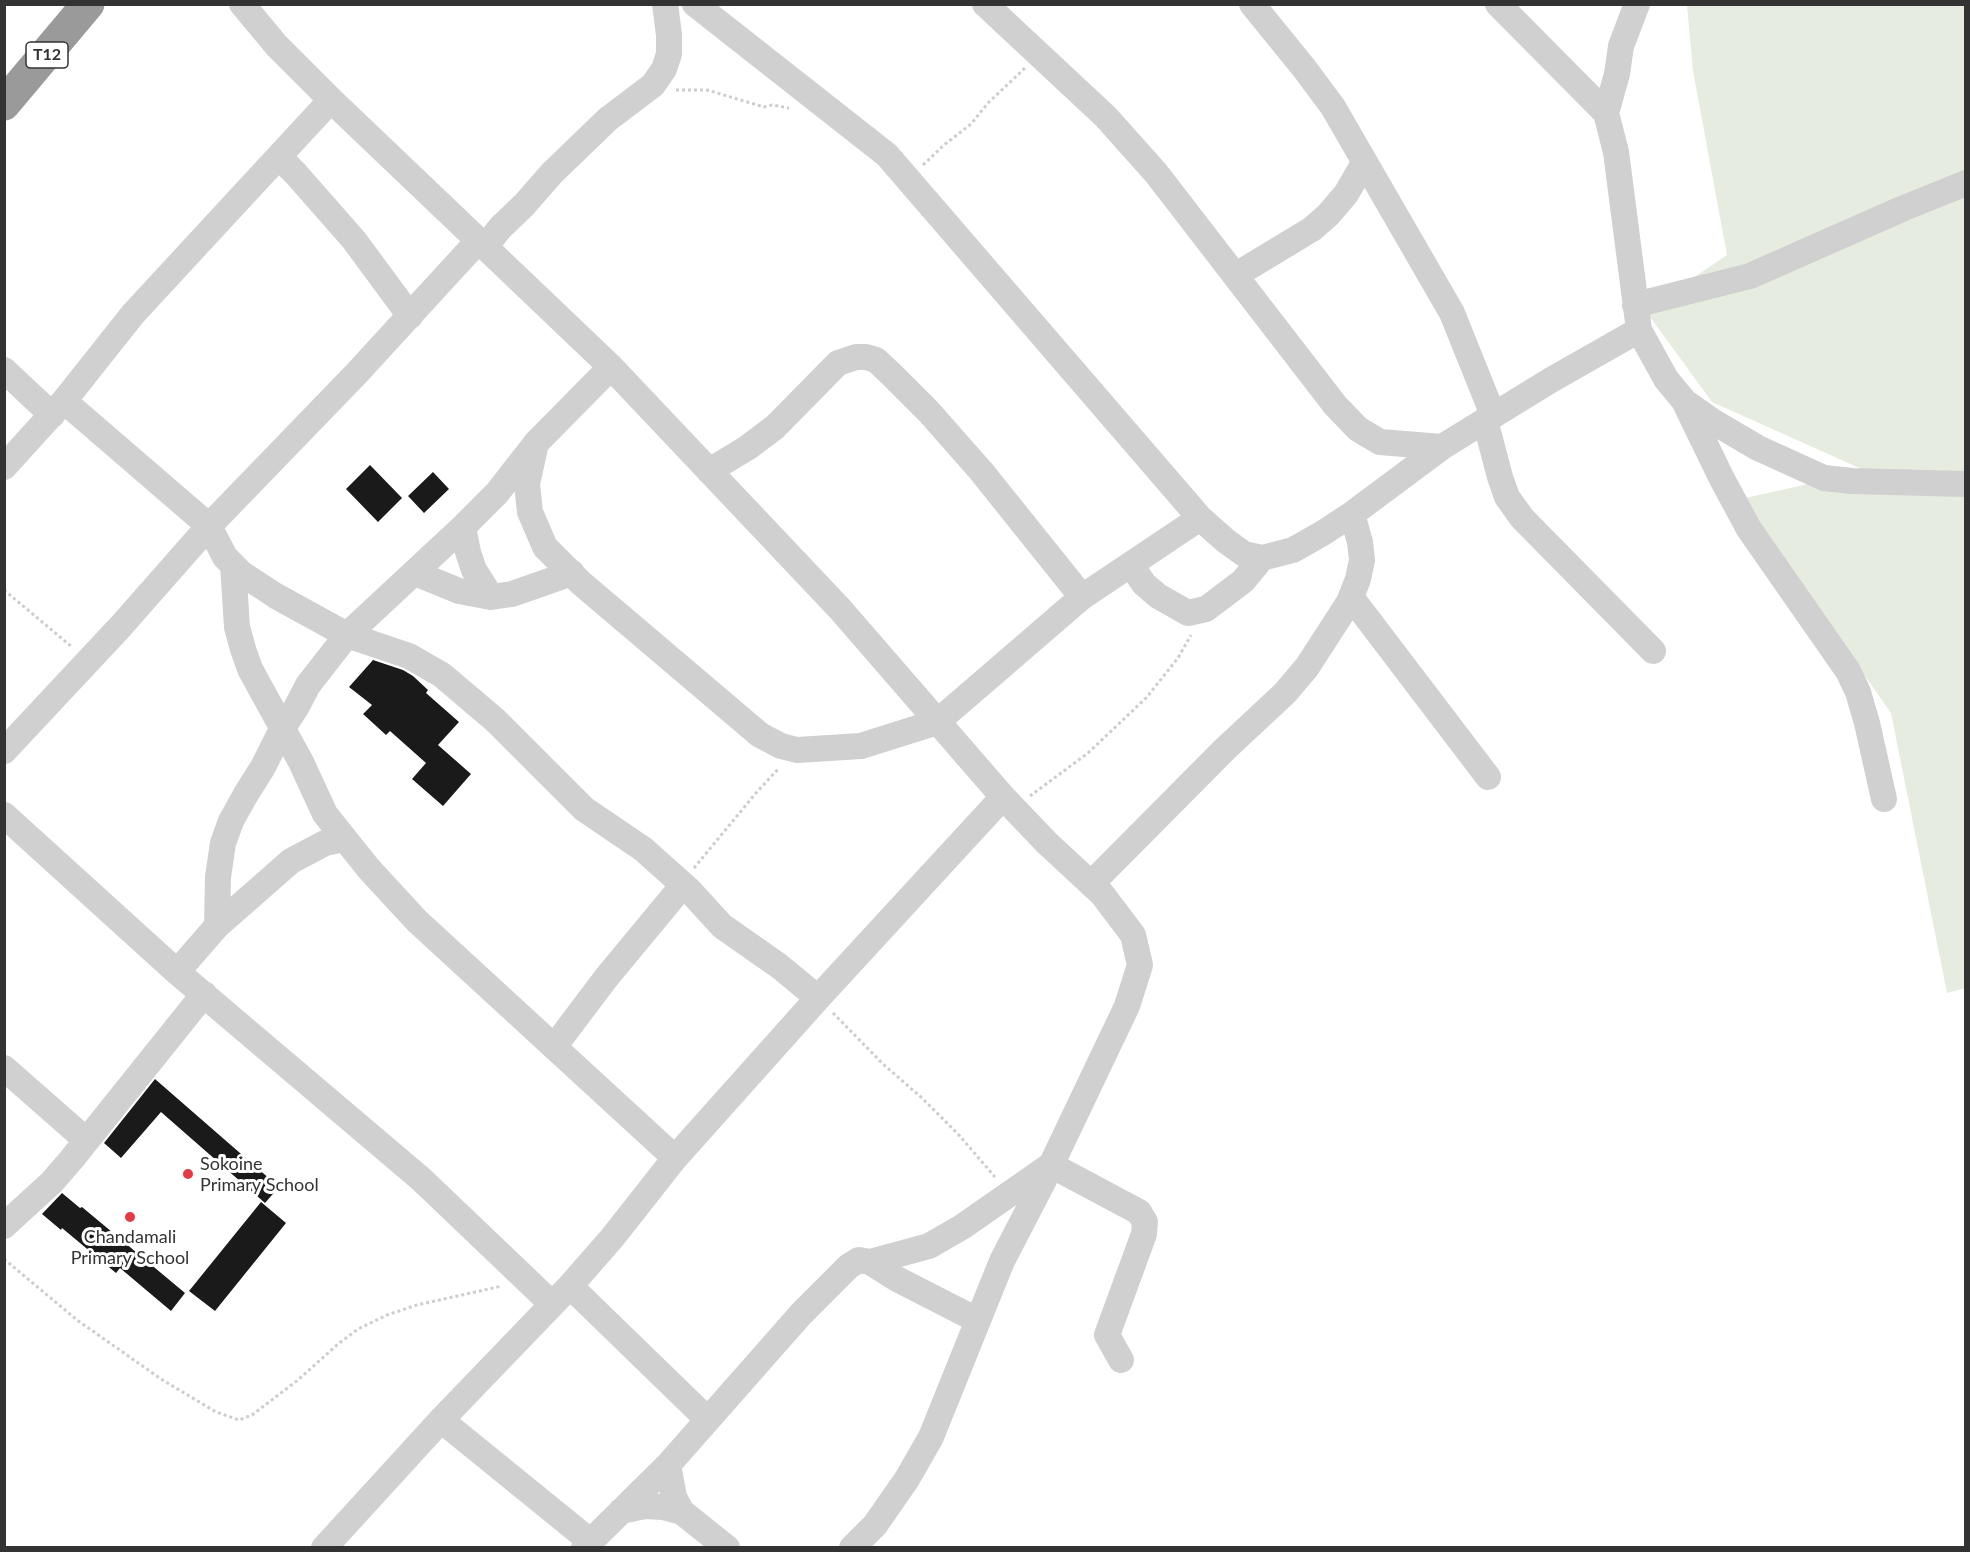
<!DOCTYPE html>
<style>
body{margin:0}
#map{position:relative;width:1970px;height:1552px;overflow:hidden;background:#fff;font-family:Lato,sans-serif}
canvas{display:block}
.frame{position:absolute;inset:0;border:6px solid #333;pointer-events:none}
</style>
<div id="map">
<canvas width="1970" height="1552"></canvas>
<div class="frame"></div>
</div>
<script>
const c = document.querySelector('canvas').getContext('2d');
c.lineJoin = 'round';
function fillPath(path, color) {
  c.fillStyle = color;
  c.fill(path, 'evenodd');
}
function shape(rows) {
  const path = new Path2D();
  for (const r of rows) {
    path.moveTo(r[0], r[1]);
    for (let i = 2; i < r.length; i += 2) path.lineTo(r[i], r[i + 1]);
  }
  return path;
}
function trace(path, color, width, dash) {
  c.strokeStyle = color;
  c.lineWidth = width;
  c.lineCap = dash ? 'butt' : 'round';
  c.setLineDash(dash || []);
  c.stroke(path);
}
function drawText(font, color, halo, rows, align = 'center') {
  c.font = font + ' Lato,sans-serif';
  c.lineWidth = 6;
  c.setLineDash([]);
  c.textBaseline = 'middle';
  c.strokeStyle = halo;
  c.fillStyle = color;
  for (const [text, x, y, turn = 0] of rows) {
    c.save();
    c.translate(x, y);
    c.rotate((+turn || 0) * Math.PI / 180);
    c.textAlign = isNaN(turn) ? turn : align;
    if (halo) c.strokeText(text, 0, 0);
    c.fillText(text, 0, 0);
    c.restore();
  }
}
const green = shape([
 [1687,5,1965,5,1965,988,1947,993,1891,713,1741,499,1866,471,1712,402,1645,310,1727,255,1693,71]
]);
const building = shape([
 [370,465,402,498,378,522,346,489],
 [433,472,449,489,424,513,408,496],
 [373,660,403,670,413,676,428,690,426,693,459,722,438,745,471,774,443,806,412,779,426,763,390,731,386,735,363,714,372,705,349,687],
 [155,1079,279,1187,265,1203,161,1112,121,1158,104,1143],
 [62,1193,80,1208,82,1207,185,1293,171,1311,120,1268,116,1273,62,1228,61,1230,42,1214],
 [261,1202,286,1223,215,1311,189,1291]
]);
const path = shape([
 [676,90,707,90,764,107,772,105,789,108],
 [923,165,944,145,971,124,988,103,1025,68],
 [4,590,72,647],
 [1030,796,1088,753,1146,698,1178,658,1191,635],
 [694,868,756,793,779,768],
 [833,1013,883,1064,922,1098,958,1134,995,1177],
 [4,1259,77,1320,161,1379,216,1412,239,1420,252,1415,298,1380,338,1344,358,1329,387,1315,417,1305,502,1286]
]);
const minor = shape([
 [242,4,277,46,331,100,611,367,840,609,1003,797,1047,843,1102,894,1133,935,1140,965,1127,1006,1044,1180,1002,1261,931,1437,907,1479,875,1525,852,1548],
 [695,4,887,155,1200,518,1226,541,1244,554,1262,558,1293,550,1323,533,1352,514,1442,447,1551,380,1639,330],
 [985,4,1106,117,1156,173,1335,405,1358,429,1380,442,1442,447],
 [1252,4,1304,68,1333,107,1452,313,1493,415],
 [1498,4,1606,113,1616,152,1639,330,1666,379,1685,402,1712,421,1758,448,1824,478,1852,481,1966,484],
 [1606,113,1617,74,1621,46,1637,4],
 [279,157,296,174,354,240,410,316],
 [486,246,500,228,524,205,552,173,608,119,653,85,664,69,669,54,669,35,665,4],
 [1236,275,1312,229,1328,215,1346,194,1364,163],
 [1635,305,1750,276,1904,208,1966,183],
 [4,370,52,415],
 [64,401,209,526,225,557,241,573,276,596,347,635,409,656,442,675,495,720,584,809,643,849,690,891,722,926,779,966,818,998],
 [1686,405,1722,479,1749,529,1848,671,1858,692,1867,723,1884,799],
 [1485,420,1500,477,1507,497,1522,518,1653,651],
 [536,443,527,484,530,512,545,547,581,583,760,735,781,746,797,750,861,746,937,722,1082,597,1200,518],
 [4,467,64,401,133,314,331,100],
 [709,471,747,448,775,427,838,363,856,357,866,357,876,360,891,374,929,412,981,471,1082,597],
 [463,527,468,552,474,570,491,597],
 [233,565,237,627,243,649,250,669,301,762,325,814,369,869,417,921,675,1158],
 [1131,565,1144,584,1158,596,1188,613,1206,609,1243,581,1262,558],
 [415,573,459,591,491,597,512,594,572,573],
 [1351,597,1488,777],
 [4,751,121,626,209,526,356,374,479,240],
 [4,815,177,972,421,1179,552,1304],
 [1091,884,1224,750,1285,693,1307,667,1349,602,1358,579,1362,560,1360,542,1352,514],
 [217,926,218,877,223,843,231,821,246,794,263,767,282,729,296,708,308,685,347,635,463,527,497,493,536,443,611,367],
 [177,972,217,926,291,861,325,843,344,839],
 [554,1047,606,978,683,885],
 [4,1068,86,1140],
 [4,1226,52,1182,71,1160,204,994],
 [870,1262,929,1246,962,1227,1051,1165,1139,1212,1145,1222,1144,1234,1107,1335,1121,1360],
 [570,1286,707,1419],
 [441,1420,590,1541],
 [668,1465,674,1497,682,1512,727,1548],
 [621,1511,645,1506,663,1507,682,1512],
 [324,1548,441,1420,570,1286,612,1238,675,1158,818,998,1003,797],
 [584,1548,668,1465,801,1314,849,1266,859,1260,870,1262,897,1279,977,1320]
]);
const highway = shape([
 [4,104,88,4]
]);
const markers = [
 [188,1174,6,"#e63946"],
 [130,1217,6,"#e63946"]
];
const shields = [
 [47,55,42]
];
const shieldNames = [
 ["T12",47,55]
];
const poiNames = [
 ["Sokoine",200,1164],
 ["Primary School",200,1185],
 ["Chandamali",130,1237,"center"],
 ["Primary School",130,1258,"center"]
];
fillPath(green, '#e6ecdf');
fillPath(building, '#1a1a1a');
trace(path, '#cdcdcd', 3, [3, 3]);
trace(minor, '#d0d0d0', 26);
trace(highway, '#9a9a9a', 33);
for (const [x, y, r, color] of markers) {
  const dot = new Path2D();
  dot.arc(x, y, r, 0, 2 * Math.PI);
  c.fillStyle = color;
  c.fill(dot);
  trace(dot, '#fff', 2);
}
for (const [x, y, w] of shields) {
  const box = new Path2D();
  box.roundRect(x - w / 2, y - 13, w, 26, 4.5);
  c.fillStyle = '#fff';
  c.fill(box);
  trace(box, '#333', 1.5);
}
drawText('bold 16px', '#333', null, shieldNames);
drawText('18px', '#333', '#fff', poiNames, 'left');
</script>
